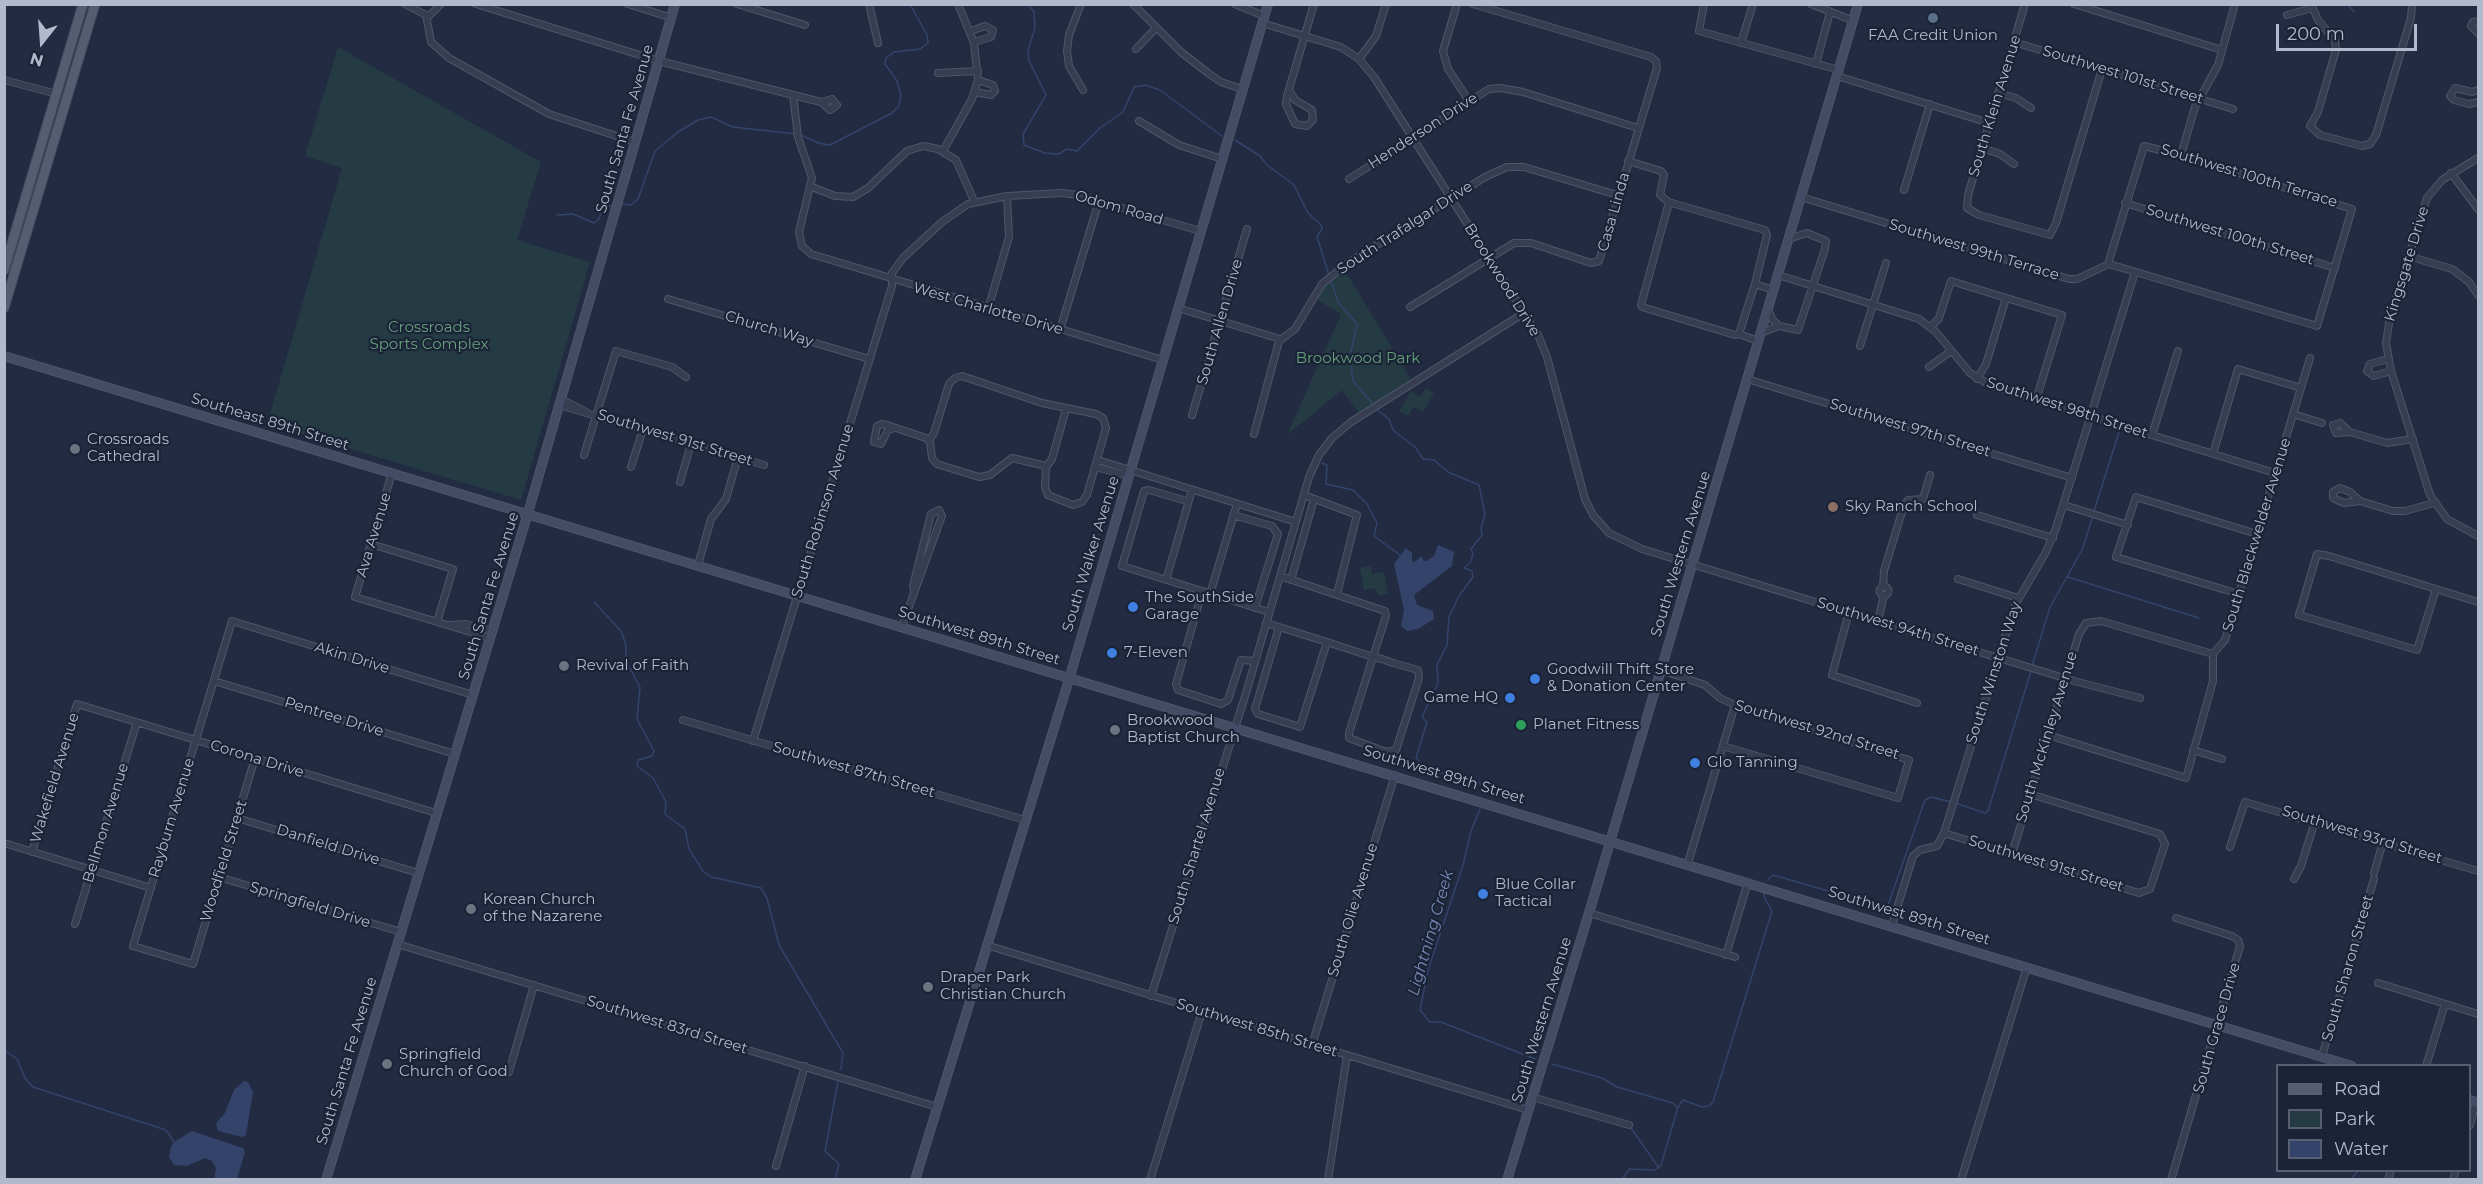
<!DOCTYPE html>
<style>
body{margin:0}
#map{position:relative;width:2483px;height:1184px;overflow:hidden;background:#222b42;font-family:Montserrat,sans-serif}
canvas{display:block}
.frame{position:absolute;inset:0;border:6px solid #b3b9cc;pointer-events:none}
.legend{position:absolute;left:2276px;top:1064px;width:195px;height:108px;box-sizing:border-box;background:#1b2336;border:2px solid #585f72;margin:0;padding:8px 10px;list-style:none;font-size:18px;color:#b3b9cc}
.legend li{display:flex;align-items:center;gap:12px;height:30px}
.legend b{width:30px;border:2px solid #585f72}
.north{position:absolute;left:12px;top:12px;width:60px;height:60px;-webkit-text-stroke:4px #1b2336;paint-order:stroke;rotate:197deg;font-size:16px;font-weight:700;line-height:24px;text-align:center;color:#b3b9cc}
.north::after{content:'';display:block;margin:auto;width:21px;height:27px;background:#b3b9cc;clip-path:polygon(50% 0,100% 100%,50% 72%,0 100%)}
.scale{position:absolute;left:2276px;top:24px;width:141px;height:27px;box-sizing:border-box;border:3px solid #b3b9cc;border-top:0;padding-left:8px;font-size:18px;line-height:21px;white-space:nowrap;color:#b3b9cc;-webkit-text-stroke:4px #1b2336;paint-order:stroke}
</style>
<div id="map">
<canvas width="2483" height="1184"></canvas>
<div class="frame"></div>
<ul class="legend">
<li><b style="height:8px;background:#545d71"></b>Road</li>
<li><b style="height:16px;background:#243b43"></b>Park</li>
<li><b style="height:16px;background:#34436a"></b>Water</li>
</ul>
<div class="north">N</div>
<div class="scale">200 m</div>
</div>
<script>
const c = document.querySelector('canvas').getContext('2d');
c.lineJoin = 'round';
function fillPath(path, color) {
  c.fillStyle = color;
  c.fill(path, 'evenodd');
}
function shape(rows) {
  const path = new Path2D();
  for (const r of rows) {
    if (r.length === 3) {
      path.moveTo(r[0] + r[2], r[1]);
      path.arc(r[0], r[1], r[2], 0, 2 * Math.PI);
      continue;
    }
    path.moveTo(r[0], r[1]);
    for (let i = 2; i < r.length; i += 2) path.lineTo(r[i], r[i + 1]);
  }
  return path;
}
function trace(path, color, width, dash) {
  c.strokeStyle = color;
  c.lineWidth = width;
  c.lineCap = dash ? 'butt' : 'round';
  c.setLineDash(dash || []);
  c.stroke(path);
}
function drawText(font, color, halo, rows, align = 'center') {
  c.font = font + ' Montserrat,sans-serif';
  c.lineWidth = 4.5;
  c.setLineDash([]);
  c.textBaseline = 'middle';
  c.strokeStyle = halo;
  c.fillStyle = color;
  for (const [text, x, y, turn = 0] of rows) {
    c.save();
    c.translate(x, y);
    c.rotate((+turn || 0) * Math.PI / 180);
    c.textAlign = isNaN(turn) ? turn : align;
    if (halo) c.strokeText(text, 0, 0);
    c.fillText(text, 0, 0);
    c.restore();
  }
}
const green = shape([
 [338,47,541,162,517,240,590,262,521,500,267,424,342,168,305,156],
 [1344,269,1411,379,1359,413,1342,390,1287,435,1341,314,1316,299,1326,284],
 [1426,388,1434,393,1423,412,1414,407,1408,416,1399,411,1411,391,1420,397],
 [1371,566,1372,574,1384,572,1388,594,1378,596,1376,588,1364,590,1360,568]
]);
const water = shape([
 [1438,545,1454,552,1452,566,1414,595,1417,605,1433,611,1434,619,1418,629,1407,631,1401,626,1404,610,1394,564,1406,548,1412,553,1412,561,1414,562,1422,556,1423,561,1426,561,1434,556],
 [244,1081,248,1082,253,1092,246,1135,242,1137,218,1131,216,1123,225,1113,234,1090],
 [192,1131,243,1148,245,1152,237,1179,214,1179,216,1168,212,1161,205,1158,187,1166,174,1165,169,1157,171,1147,174,1142]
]);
const stream = shape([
 [1028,4,1034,12,1035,28,1028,50,1029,61,1046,95,1023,134,1024,145,1045,153,1059,154,1067,149,1077,151,1100,128,1123,112,1134,87,1145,85,1160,90,1222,136],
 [2347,4,2354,12],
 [801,135,818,143,830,145,892,113,899,106,901,95,897,81,885,64,886,58,894,52,920,49,928,43,927,35,910,4],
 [1235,140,1260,156,1267,165,1294,185,1308,213,1321,225,1322,229,1317,237,1329,275],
 [622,204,631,205,638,199,655,151,678,132,698,120,711,117,733,127,796,134],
 [557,215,573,214,594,223,599,219,602,209,614,205],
 [1331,280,1338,302,1357,324,1350,357,1353,381,1373,404],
 [1375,408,1389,419,1393,430,1416,448,1423,459,1434,460,1448,472,1479,485,1485,514,1481,528,1482,535,1471,549,1473,554,1470,563,1464,568,1472,571,1473,577,1459,596,1449,617,1447,645,1437,665,1438,683,1422,717,1427,722,1416,758,1428,771,1468,776,1482,785,1483,792],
 [1322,463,1327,465,1326,484,1353,490,1367,504,1377,523,1374,536,1400,555],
 [2094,511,2120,429],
 [2068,577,2199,618],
 [594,602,621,631,626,645,626,661,640,687,637,719,654,751,652,756,638,760,637,766,653,778,666,802,665,814,685,829,689,849,703,871,711,877,761,888,767,898,779,945,843,1053,841,1069],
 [2032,666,2050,607,2082,550,2093,516],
 [1955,803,1985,813,1988,811,2031,671],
 [1480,809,1471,831,1463,865,1428,970,1420,1010,1430,1022,1441,1022,1535,1059],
 [1768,880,1773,875,1887,908,1925,800,1931,797,1951,802],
 [4,1050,17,1059,25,1078,33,1087,166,1130,174,1142],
 [1552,1064,1602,1078,1617,1087,1673,1103,1677,1107],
 [1631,1128,1659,1168],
 [835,1180,839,1164,825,1151,838,1082],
 [1622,1180,1629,1169,1655,1170,1661,1165,1678,1107,1683,1100,1702,1107,1709,1106,1713,1102,1772,911,1764,897,1764,892],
 [2350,1180,2359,1170]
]);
const street = shape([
 [405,4,426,15,431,42,449,58,549,114,635,142],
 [476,4,659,61,821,102,830,110,837,105,832,99,821,102],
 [628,4,672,18],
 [737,4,805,25],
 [869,4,878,43],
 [1081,4,1069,35,1067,51,1069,66,1083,90],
 [1133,4,1181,52,1208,73,1221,82,1242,89],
 [1235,4,1264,16],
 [1457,4,1443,51,1448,69,1469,101],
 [1704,4,1699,31,1839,70],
 [1811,4,1854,21],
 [2025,4,1968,195,1967,208,1979,215,2050,235,2056,223,2102,69],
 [2074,4,2222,50],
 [2311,4,2318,20,2335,41,2336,50,2318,112,2310,126,2320,135,2362,146,2370,144,2376,135,2411,18,2412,4],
 [2287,15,2312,8],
 [428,17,441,4],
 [2478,21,2473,22,2471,26,2478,33],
 [1262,23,1341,47,1359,59,1374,77,1538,335,1547,357,1585,499,1593,515,1609,533,1642,549,2074,681,2140,698],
 [971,31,985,26,993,30,991,37,974,42],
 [2014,42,2233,109],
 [1741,43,1753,4],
 [1136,49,1156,28],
 [1359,59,1376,36,1386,4],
 [1816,64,1830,12],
 [938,73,978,71],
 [1837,76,1989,123],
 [4,80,57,94],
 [1289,90,1295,100,1312,110,1313,120,1307,126,1295,124,1286,104,1287,96,1314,4],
 [2478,90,2472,92,2455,88,2450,96,2454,100,2469,104,2478,102],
 [975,92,991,95,995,91,993,85,978,80],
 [1998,93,2016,98,2031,108],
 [793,95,798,137,812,178,799,232,802,246,811,254,1163,360],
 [1139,121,1179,145,1222,159],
 [1982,148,2000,154,2014,164],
 [943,151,972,99,978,80,974,43,958,4],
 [2181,155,2195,107,2218,65,2235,4],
 [2478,158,2442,180,2427,198,2390,317,2386,343,2391,371,2430,495,2447,519,2478,536],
 [1628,161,1661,171,1664,175,1660,195,1671,204],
 [2451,173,2478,209],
 [1349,179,1489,89,1500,88,1523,92,1638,128],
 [812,187,835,196,853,197,868,188,907,151,923,146,938,149,956,160,974,201],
 [1904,190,1930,104],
 [1801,197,2069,279,2077,279,2109,264,2317,326,2352,209,2181,155,2144,146,2108,264],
 [1672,203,1765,230,1767,235,1755,284,1739,334,1735,335,1642,307,1641,305,1668,206,1672,203],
 [2125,203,2335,268],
 [2408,256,2452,269,2469,282,2478,295],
 [1778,275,1919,319,1936,332,1970,373,1990,385,2275,473],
 [1755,284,1773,290],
 [668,299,869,359],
 [1410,307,1514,243,1531,243,1591,263,1599,261,1657,68,1656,61,1651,57,1473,4],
 [1178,308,1280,339],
 [1768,308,1772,319,1779,326,1798,330,1825,249,1826,241,1807,233,1788,239],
 [988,309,1009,237,1007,196],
 [1931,327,1939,318,1951,281,2062,315,2036,400],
 [1060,330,1099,201],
 [1761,333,1779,326],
 [1739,334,1758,341],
 [1860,346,1886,263],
 [2388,359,2370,364,2367,371,2374,376,2391,371],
 [1929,367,1951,351],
 [1747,379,2072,478],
 [1977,379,1986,364,2006,298],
 [561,399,586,412],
 [559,405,764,465],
 [2293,414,2322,423],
 [1192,415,1247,229],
 [895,428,888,430,881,444,874,442,877,426,882,424,887,425,926,438,930,442,932,458,937,464,979,477,990,475,1012,458,1042,465,1046,468,1045,487,1048,495,1073,505,1082,502,1087,495,1106,428,1103,418,1096,414,1042,403,962,376,955,378,949,384,934,433,929,440],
 [2350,432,2340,423,2333,425,2336,433,2350,432,2387,443,2413,439],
 [1254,434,1279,341,1295,329,1322,284,1345,265,1485,177,1507,167,1524,167,1617,195],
 [2152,435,2178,351],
 [2213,454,2238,369,2301,388],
 [584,455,616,351,672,367,686,377],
 [1098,460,1296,522],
 [631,467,643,429],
 [1046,467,1052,459,1066,409],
 [1096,467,1121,474,1130,472],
 [392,473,355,597,490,638],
 [680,482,691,444],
 [1304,495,1357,515,1337,594],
 [1187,501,1149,490,1144,491,1122,566,1269,612],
 [2360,501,2350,492,2340,488,2333,492,2333,498,2344,503,2360,501,2393,511,2405,511,2434,503],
 [2064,505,2128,525],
 [1233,515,1272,526,1278,534,1255,608],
 [1977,515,2053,538],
 [371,544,453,569,437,622],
 [698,565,711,519,726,499,738,457],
 [1958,579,2018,598],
 [1166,580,1192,490],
 [1291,580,1314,499],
 [1884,591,4.5],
 [1883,587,1884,571,1904,505,1908,500,1923,499,1930,475],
 [2436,589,2417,650,2299,615,2317,554,2329,556,2478,602],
 [1202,592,1176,684,1178,690,1221,704,1228,700,1241,660,1255,661],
 [1210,594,1237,504],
 [2239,594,2116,557,2136,497,2257,534],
 [1849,612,1832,675,1917,703],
 [1878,621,1884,595],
 [1266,623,1279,627,1327,642,1373,657,1382,659,1393,663,1418,670,1419,678,1396,750,1386,752,1349,738,1349,733,1373,657,1386,616,1385,611,1280,576],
 [449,625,466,624,492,631],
 [902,626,942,516,939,510,931,514,913,586,914,591],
 [1279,627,1255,709,1258,714,1300,727,1327,642],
 [1661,670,1705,685,1720,698,1737,706,1909,760,1898,798,1723,746],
 [214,681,455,754],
 [683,720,1025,820],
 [2048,735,2186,778,2213,681,2213,654,2225,640,2310,358],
 [753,741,892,286,892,273,903,258,942,222,968,204,1007,196,1062,193,1078,195,1200,231],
 [2193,750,2222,759],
 [255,758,193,964,133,946,232,621,473,695],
 [237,818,418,873],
 [1944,833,2139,893,2150,889,2165,844,2160,834,2030,794],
 [4,843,151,888],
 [2230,847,2245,802,2478,871],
 [32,852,77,704,436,813],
 [2012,854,2079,634,2086,623,2101,621,2213,654],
 [1688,863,1735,705],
 [2374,873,2383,842],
 [219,877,401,932],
 [2294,879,2301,866,2315,821],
 [1589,913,1735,957],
 [75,924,137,722],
 [1892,925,1913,856,1920,850,1937,846,1944,833,2015,605,2046,552,2056,528,2135,272],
 [397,944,937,1107],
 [986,945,1528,1110],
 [1726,955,1748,882],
 [2378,983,2478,1014],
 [1151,996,1246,693,1309,477,1319,455,1332,438,1351,422,1524,313],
 [1312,1045,1395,775],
 [2322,1056,2374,879],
 [2426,1066,2445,1004],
 [509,1072,534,985],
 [1532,1097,1629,1125],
 [2470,1125,2476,1102],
 [776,1166,805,1066],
 [1150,1180,1202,1011],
 [1328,1180,1347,1055],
 [1961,1180,2027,967],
 [2171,1180,2240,946,2238,940,2232,936,2176,918],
 [2388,1180,2391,1170],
 [2453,1180,2456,1170]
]);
const secondary = shape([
 [4,356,2352,1066],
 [2470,1100,2478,1103],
 [326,1180,528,513,675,4],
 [915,1180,1067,686,1268,4],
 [1507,1180,1589,913,1858,4]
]);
const primary = shape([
 [4,270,83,4],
 [4,308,95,4]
]);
const markers = [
 [1933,18,6,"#5c6f8a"],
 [75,449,6,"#6b7280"],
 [1833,507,6,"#8d6e63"],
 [1133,607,6,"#3f7fe0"],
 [1112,653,6,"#3f7fe0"],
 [564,666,6,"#6b7280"],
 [1535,679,6,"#3f7fe0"],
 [1510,698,6,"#3f7fe0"],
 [1521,725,6,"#2e9e5b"],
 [1115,730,6,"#6b7280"],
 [1695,763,6,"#3f7fe0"],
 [1483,894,6,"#3f7fe0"],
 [471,909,6,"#6b7280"],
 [928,987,6,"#6b7280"],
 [387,1064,6,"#6b7280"]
];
const poiNames = [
 ["FAA Credit Union",1933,36,"center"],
 ["Crossroads",87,440],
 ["Cathedral",87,457],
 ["Sky Ranch School",1845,507],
 ["The SouthSide",1145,598],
 ["Garage",1145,615],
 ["7-Eleven",1124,653],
 ["Revival of Faith",576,666],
 ["Goodwill Thift Store",1547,670],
 ["& Donation Center",1547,687],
 ["Game HQ",1498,698,"right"],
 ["Brookwood",1127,721],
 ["Baptist Church",1127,738],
 ["Planet Fitness",1533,725],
 ["Glo Tanning",1707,763],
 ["Blue Collar",1495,885],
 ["Tactical",1495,902],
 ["Korean Church",483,900],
 ["of the Nazarene",483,917],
 ["Draper Park",940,978],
 ["Christian Church",940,995],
 ["Springfield",399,1055],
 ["Church of God",399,1072]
];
const streetNames = [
 ["Southwest 101st Street",2123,75,17],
 ["South Klein Avenue",1995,106,-73],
 ["South Santa Fe Avenue",625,129,-74],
 ["Henderson Drive",1423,131,-33],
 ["Southwest 100th Terrace",2249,176,17],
 ["Odom Road",1119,208,16],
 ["Casa Linda",1614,212,-74],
 ["South Trafalgar Drive",1405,228,-33],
 ["Southwest 100th Street",2230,235,17],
 ["Southwest 99th Terrace",1974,250,17],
 ["Kingsgate Drive",2407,264,-73],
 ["Brookwood Drive",1502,280,58],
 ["West Charlotte Drive",988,309,16],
 ["South Allen Drive",1220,322,-74],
 ["Church Way",769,329,17],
 ["Southwest 98th Street",2067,408,18],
 ["Southeast 89th Street",270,422,17],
 ["Southwest 97th Street",1910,428,17],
 ["Southwest 91st Street",675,438,17],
 ["South Robinson Avenue",823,511,-73],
 ["Ava Avenue",374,535,-73],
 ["South Blackwelder Avenue",2257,535,-73],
 ["South Walker Avenue",1091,554,-73],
 ["South Western Avenue",1681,554,-73],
 ["South Santa Fe Avenue",489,596,-73],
 ["Southwest 94th Street",1898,627,17],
 ["Southwest 89th Street",979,636,17],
 ["Akin Drive",352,658,17],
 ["South Winston Way",1994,673,-72],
 ["Pentree Drive",334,717,17],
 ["Southwest 92nd Street",1817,730,17],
 ["South McKinley Avenue",2047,737,-73],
 ["Corona Drive",257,759,17],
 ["Southwest 87th Street",854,770,16],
 ["Southwest 89th Street",1444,775,17],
 ["Wakefield Avenue",55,778,-73],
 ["Rayburn Avenue",172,818,-73],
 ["Bellmon Avenue",106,823,-73],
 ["Southwest 93rd Street",2362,835,17],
 ["Danfield Drive",328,845,17],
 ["South Shartel Avenue",1197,846,-73],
 ["Woodfield Street",224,861,-73],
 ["Southwest 91st Street",2046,864,17],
 ["Springfield Drive",310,905,17],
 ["South Olie Avenue",1353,910,-73],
 ["Southwest 89th Street",1909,916,17],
 ["South Sharon Street",2348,968,-74],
 ["South Western Avenue",1542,1020,-73],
 ["Southwest 83rd Street",667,1025,17],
 ["Southwest 85th Street",1257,1028,17],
 ["South Grace Drive",2217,1028,-74],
 ["South Santa Fe Avenue",347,1061,-73]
];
const parkNames = [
 ["Crossroads",429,328],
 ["Sports Complex",429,345],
 ["Brookwood Park",1358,359]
];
const waterNames = [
 ["Lightning Creek",1431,933,-74]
];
fillPath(green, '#243b43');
fillPath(water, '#34436a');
trace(stream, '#34436a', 1.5);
trace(street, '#4e5669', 8);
trace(secondary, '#4e5669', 10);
trace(primary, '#40475a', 11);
trace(street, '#373e51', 6);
trace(secondary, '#444c65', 8);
trace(primary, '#545d71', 9);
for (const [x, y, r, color] of markers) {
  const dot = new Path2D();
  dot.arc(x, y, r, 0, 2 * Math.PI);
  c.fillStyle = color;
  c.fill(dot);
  trace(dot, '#1b2336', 2);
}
drawText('15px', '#b3b9cc', '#1b2336', poiNames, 'left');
drawText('15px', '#b3b9cc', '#1b2336', streetNames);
drawText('15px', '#679f7c', '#1b2336', parkNames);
drawText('italic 16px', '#778ab6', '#1b2336', waterNames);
</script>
